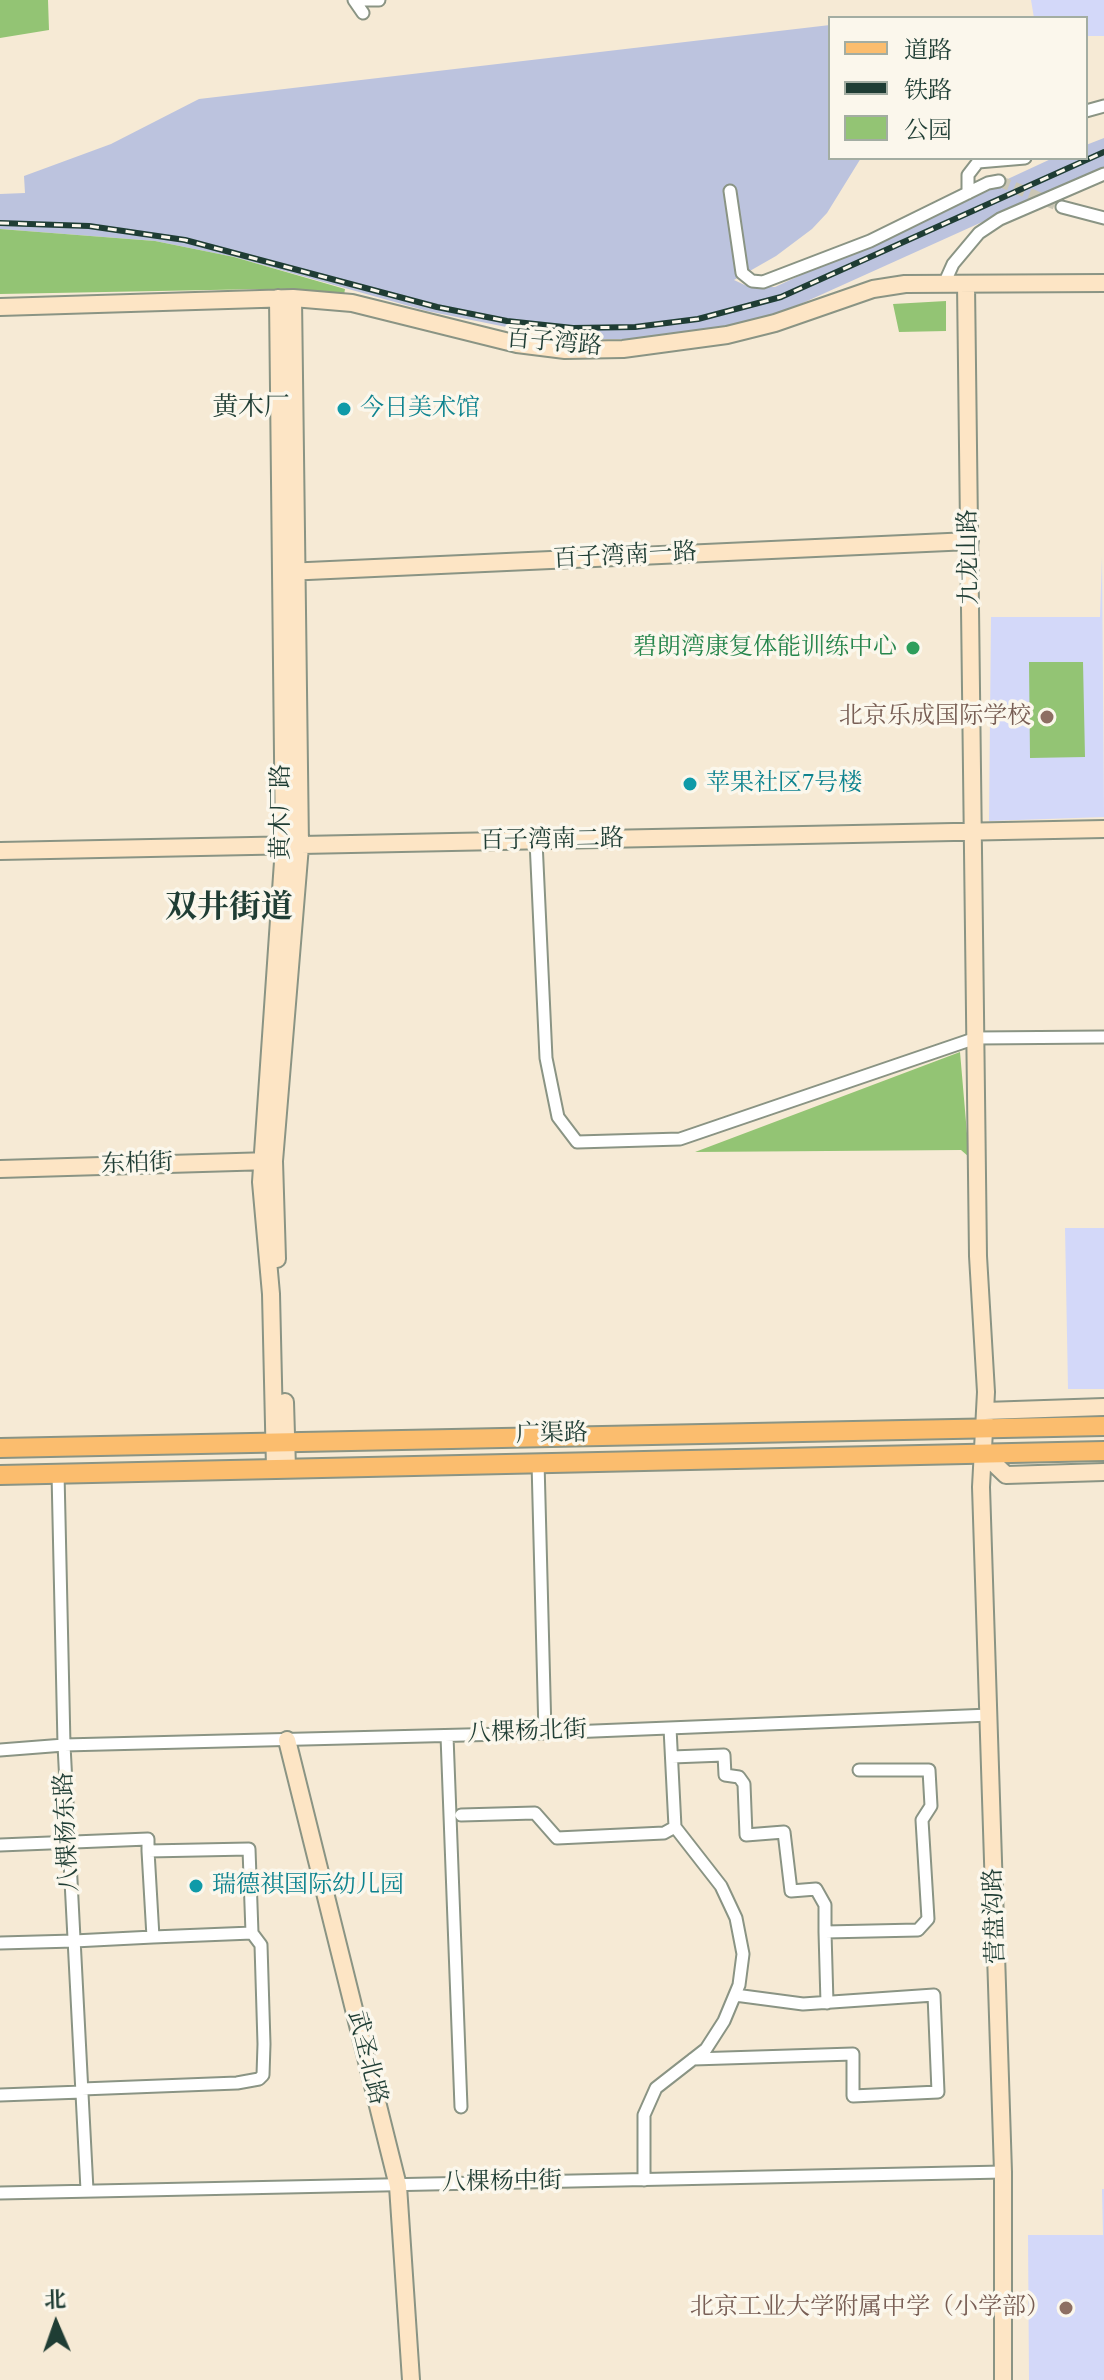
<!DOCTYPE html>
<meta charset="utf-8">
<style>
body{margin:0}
#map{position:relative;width:1104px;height:2380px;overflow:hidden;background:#f6ead5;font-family:Cardo,"Noto Serif SC",serif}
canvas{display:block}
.legend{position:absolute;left:828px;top:16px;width:260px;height:144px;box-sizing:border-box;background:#fbf7ec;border:2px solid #a3ada2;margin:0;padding:10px 14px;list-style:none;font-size:24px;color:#1f3d34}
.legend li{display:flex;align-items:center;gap:16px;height:40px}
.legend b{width:40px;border:2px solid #a3ada2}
.north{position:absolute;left:16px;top:2284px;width:80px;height:80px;-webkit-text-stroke:6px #fbf7ec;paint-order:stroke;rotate:358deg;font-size:22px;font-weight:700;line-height:32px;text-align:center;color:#1f3d34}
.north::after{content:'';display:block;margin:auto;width:28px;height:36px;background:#1f3d34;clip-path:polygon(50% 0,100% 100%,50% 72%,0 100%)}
</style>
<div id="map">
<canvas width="1104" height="2380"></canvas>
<ul class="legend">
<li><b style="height:10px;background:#fbbd6e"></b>道路</li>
<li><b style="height:10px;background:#1f3d34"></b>铁路</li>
<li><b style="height:22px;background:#93c474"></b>公园</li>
</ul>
<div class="north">北</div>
</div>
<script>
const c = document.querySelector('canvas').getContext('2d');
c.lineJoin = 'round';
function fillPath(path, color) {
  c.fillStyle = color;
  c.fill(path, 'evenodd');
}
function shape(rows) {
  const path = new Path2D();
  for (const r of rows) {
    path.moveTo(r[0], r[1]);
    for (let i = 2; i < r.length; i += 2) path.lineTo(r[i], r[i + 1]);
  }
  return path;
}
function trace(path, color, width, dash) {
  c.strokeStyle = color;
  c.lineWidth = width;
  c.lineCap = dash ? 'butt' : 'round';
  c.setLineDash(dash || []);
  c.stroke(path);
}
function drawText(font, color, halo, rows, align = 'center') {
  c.font = font + ' Cardo,"Noto Serif SC",serif';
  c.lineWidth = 7;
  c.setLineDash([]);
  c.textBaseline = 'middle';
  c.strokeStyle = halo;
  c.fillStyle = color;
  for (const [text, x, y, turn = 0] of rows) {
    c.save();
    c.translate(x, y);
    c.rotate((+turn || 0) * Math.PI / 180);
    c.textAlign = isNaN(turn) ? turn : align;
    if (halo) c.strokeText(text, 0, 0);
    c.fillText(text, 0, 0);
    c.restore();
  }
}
const built = shape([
 [1031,0,1104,0,1104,36,1086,36,1086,18,1034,18],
 [1102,556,1104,817,989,821,991,617,1100,617],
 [1065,1228,1104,1228,1104,1389,1068,1389],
 [1102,2189,1104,2189,1104,2380,1029,2380,1028,2235,1103,2235]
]);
const industrial = shape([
 [830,25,830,158,861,158,827,213,812,229,776,256,734,280,749,287,775,287,1053,158,1086,158,1086,145,1104,138,1104,167,785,311,742,325,656,339,591,339,531,332,427,311,234,257,155,241,0,229,0,194,25,193,24,176,111,144,199,99]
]);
const green = shape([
 [0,0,48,0,49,30,0,38],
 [0,229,155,241,234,257,345,289,344,295,263,289,0,294],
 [946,301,946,331,899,332,893,304],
 [1029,662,1083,662,1085,757,1030,758],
 [960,1052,969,1157,961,1150,695,1152]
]);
const streetTunnel = shape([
 [999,181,1062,207]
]);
const street = shape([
 [354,0,363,13],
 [366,0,379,0],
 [1086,111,1104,106],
 [730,191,742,273,752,281,763,282,870,241,988,183,999,181],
 [968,193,968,175,978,162,1025,158],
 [1062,207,1104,218],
 [944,284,953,264,979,233,1000,219,1104,174],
 [536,841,546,1058,558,1117,577,1142,680,1139,976,1038,1104,1037],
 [538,1462,545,1733],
 [58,1473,64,1745,87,2190],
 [447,1736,461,2107],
 [0,1750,64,1745,545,1733,990,1715],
 [672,1757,724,1755,725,1775,739,1777,744,1784,746,1835,784,1832,791,1891,816,1889,825,1905,825,1932],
 [461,1815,535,1813,557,1838,664,1833,675,1827],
 [0,1845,148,1839,148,1851],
 [0,1943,74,1941,153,1937,252,1933,249,1849,148,1851,153,1937],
 [827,2003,825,1932,918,1930,928,1919,922,1820,931,1806,929,1770,859,1770],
 [693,2059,853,2054,853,2096,938,2092,934,1995,803,2004,735,1995],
 [82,2089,237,2083,259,2079,263,2075,264,2044,261,1945,252,1933],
 [0,2095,82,2092],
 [644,2180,644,2115,656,2088,706,2049,724,2021,739,1985,743,1954,736,1918,721,1886,675,1827,670,1728],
 [0,2193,1003,2172]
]);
const secondary = shape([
 [966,284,978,1256,986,1392,981,1487,1003,2172,1003,2380],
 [0,307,293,298,352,303,517,344,565,350,623,349,727,335,775,323,873,289,905,284,1104,283],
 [286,572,970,541],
 [0,851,1104,829],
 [0,1169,270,1161],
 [277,1259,274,1161,300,846,293,298],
 [285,1402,287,1468],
 [985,1411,1104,1407],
 [982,1452,1006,1475,1104,1472],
 [275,1468,271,1294,261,1182,284,847,278,298],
 [287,1740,398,2186,411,2380]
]);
const primary = shape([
 [0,1448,1104,1426],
 [0,1475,1104,1451]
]);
const rail = shape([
 [0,223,89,226,185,240,437,307,507,321,573,328,635,327,698,319,781,297,1104,152]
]);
const markers = [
 [344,409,8,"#0f9aa8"],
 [913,648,8,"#2e9e5b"],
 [1047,717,8,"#8d6e63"],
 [690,784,8,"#0f9aa8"],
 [196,1886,8,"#0f9aa8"],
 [1066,2308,8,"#8d6e63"]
];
const streetNames = [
 ["百子湾路",554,344,5],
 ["百子湾南一路",625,557,-3],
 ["九龙山路",970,557,-91],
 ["黄木厂路",282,812,-90],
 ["百子湾南二路",552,841,-1],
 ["东柏街",137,1165,-2],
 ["广渠路",552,1435,-1],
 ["八棵杨北街",527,1733,-2],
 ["八棵杨东路",68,1832,-93],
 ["营盘沟路",996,1916,-92],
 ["武圣北路",366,2058,76],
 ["八棵杨中街",502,2183,-1]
];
const cultureNames = [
 ["今日美术馆",360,409],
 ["苹果社区7号楼",706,784],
 ["瑞德祺国际幼儿园",212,1886]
];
const leisureNames = [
 ["碧朗湾康复体能训练中心",897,648]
];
const educationNames = [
 ["北京乐成国际学校",1031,717],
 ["北京工业大学附属中学（小学部）",1050,2308]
];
const neighbourhoodNames = [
 ["黄木厂",251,409]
];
const districtNames = [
 ["双井街道",229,910]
];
fillPath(built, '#d3d8f9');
fillPath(industrial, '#bcc3de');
fillPath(green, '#93c474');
trace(streetTunnel, '#cbc7b5', 11, [11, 5.5]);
trace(street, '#8a9484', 15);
trace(secondary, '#8a9484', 20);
trace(primary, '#8a9484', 22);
trace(street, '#fff', 11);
trace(secondary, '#fde5c5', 16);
trace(primary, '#fbbd6e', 18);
trace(rail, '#1f3d34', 6);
trace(rail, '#fbf7ec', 3, [9]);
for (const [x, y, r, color] of markers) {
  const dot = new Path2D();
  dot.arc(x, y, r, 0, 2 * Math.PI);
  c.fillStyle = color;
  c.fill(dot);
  trace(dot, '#fbf7ec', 3);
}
drawText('24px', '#1f3d34', '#fbf7ec', streetNames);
drawText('24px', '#0d838f', '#fbf7ec', cultureNames, 'left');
drawText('24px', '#27864d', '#fbf7ec', leisureNames, 'right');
drawText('24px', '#785e54', '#fbf7ec', educationNames, 'right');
drawText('26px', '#1f3d34', '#fbf7ec', neighbourhoodNames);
drawText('bold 32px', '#1f3d34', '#fbf7ec', districtNames);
</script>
